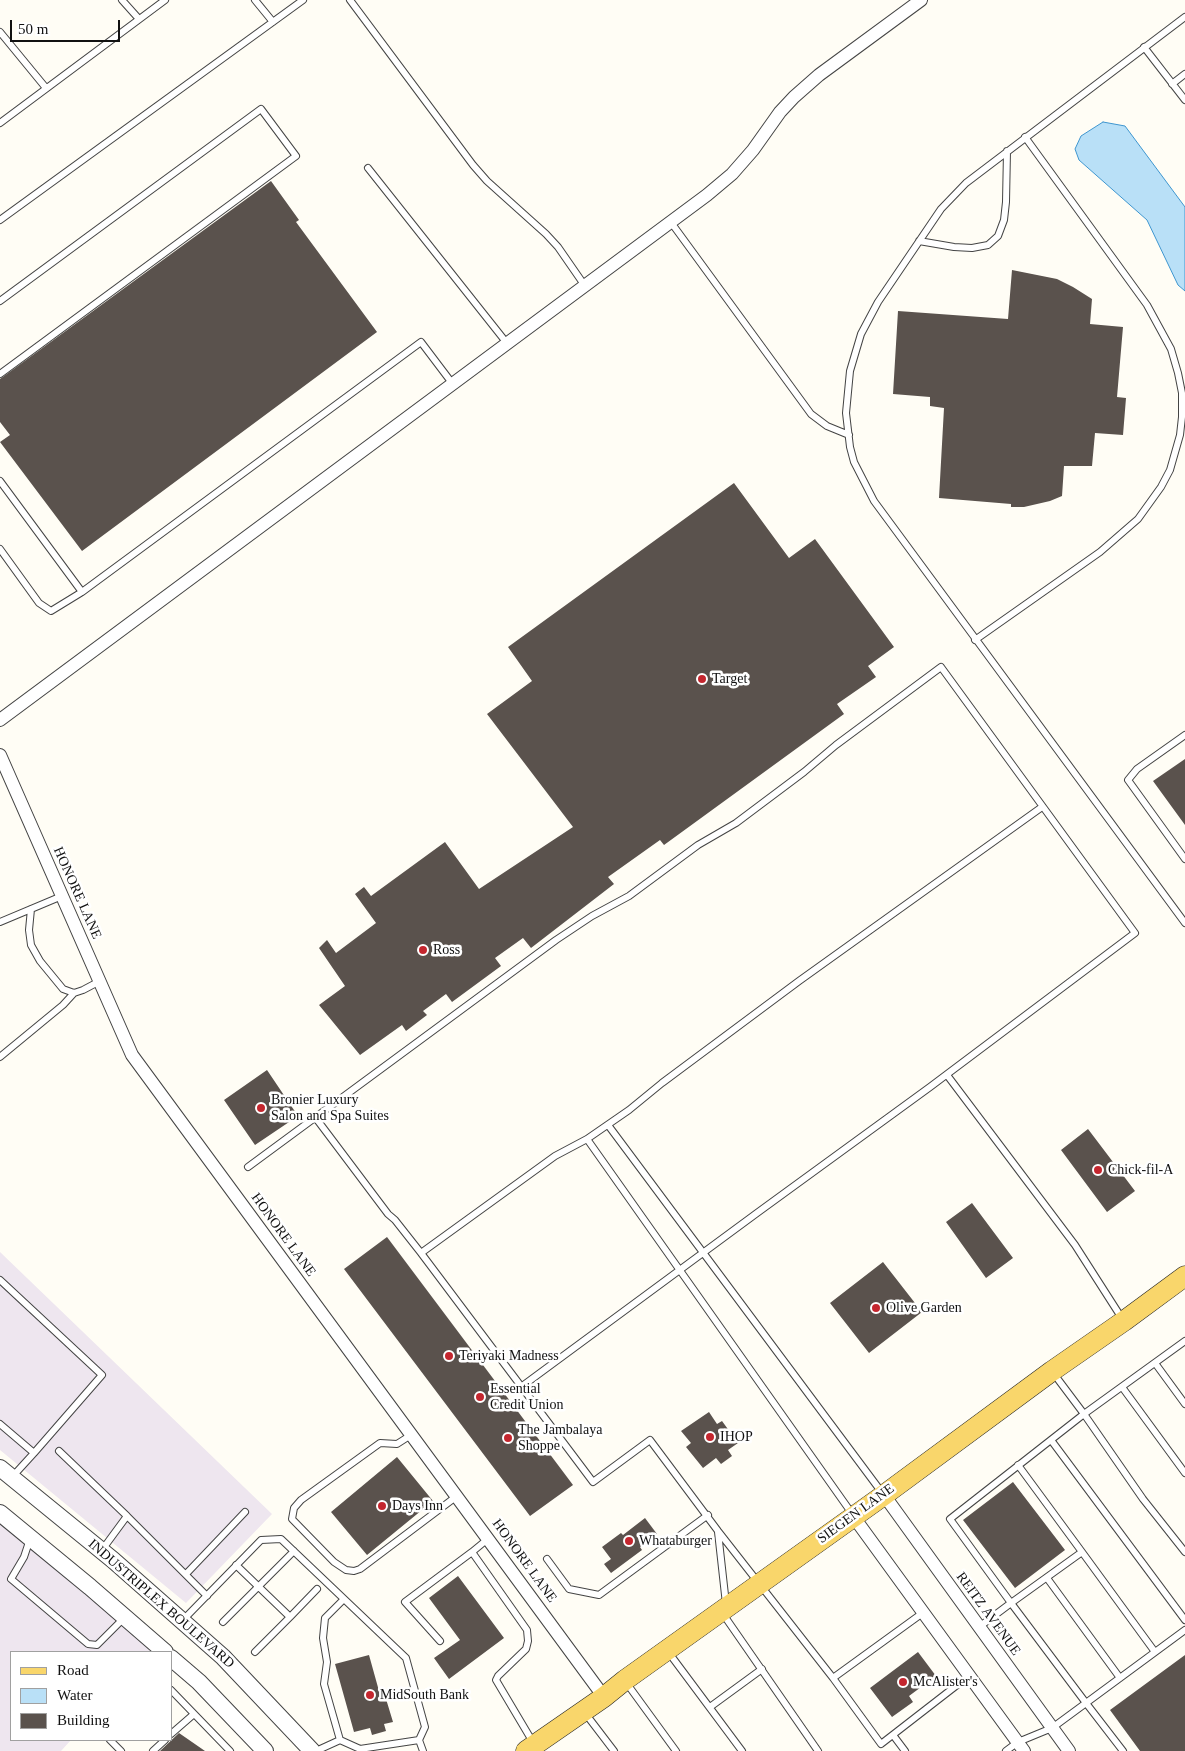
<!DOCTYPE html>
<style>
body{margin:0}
#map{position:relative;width:1185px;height:1751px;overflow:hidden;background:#fffdf5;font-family:Georgia,serif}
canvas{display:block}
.legend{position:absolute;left:10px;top:1651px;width:162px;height:90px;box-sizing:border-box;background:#fff;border:1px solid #a0a0a0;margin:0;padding:6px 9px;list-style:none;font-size:15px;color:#111}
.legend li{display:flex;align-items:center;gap:10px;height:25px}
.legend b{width:25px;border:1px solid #a0a0a0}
.scale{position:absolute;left:10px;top:20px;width:110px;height:22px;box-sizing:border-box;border:2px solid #111;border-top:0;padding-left:6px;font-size:15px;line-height:18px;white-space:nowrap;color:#111;-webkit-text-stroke:4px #fff;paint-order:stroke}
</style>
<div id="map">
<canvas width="1185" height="1751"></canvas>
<ul class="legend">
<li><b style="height:6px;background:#f9d66b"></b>Road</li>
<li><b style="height:14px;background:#b9e0f7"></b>Water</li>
<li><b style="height:14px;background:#5a524d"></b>Building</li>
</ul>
<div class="scale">50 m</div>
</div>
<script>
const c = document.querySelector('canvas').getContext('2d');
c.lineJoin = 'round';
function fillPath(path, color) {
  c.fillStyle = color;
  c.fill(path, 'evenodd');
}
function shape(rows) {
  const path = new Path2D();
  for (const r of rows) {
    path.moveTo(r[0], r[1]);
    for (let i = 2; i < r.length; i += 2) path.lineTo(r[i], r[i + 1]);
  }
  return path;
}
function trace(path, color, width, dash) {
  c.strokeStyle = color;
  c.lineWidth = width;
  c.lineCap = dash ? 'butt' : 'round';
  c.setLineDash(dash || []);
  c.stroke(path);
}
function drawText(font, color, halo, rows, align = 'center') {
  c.font = font + ' Georgia,serif';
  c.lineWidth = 5;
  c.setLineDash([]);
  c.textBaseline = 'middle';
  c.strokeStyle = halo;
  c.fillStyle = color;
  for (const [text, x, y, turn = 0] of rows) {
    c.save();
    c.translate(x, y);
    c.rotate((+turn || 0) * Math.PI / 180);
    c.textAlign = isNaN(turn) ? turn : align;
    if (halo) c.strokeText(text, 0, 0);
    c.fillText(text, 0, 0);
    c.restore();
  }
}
const industrial = shape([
 [0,1252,272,1514,186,1603,0,1450],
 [0,1520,155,1644,148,1652,11,1652,11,1740,71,1740,61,1751,0,1751]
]);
const water = shape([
 [1103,122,1125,126,1185,207,1185,291,1178,285,1147,220,1079,160,1075,149,1081,136,1103,122]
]);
const building = shape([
 [271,181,299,220,296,222,377,332,82,551,0,442,10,435,0,422,0,379],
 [1012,270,1057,279,1073,287,1092,299,1090,324,1123,327,1117,397,1126,398,1123,435,1095,433,1092,466,1064,466,1062,496,1050,501,1024,507,1011,507,1011,504,939,498,944,408,930,406,930,397,893,394,898,311,1008,319],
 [734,483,789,558,815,539,894,647,868,666,876,677,837,704,844,714,664,845,660,840,608,877,614,884,531,948,523,938,495,958,501,966,452,1002,446,994,423,1011,427,1015,406,1031,402,1025,360,1055,319,1005,345,986,319,948,327,940,336,953,376,923,355,894,364,887,371,896,445,842,479,889,573,827,487,714,532,681,508,647],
 [1185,759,1185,825,1153,781],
 [267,1070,298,1116,255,1145,224,1100],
 [1088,1129,1135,1191,1107,1212,1061,1150],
 [972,1203,1013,1258,986,1278,946,1222],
 [387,1237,573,1485,530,1516,344,1269],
 [883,1262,922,1312,869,1353,830,1303],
 [709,1412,717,1424,722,1421,738,1443,728,1450,732,1456,721,1464,716,1458,703,1468,686,1447,691,1443,681,1431],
 [397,1457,433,1501,367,1555,331,1512],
 [1013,1482,1065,1550,1015,1588,963,1520],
 [645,1518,657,1534,640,1547,642,1550,611,1573,604,1564,611,1559,602,1547,621,1533,623,1535],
 [458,1576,504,1638,449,1679,434,1658,460,1640,429,1598],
 [918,1652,936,1676,909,1696,913,1702,892,1717,870,1688],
 [369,1655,379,1691,383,1689,393,1722,384,1724,386,1731,372,1735,370,1728,354,1732,335,1664],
 [1185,1655,1185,1751,1140,1751,1110,1710],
 [179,1733,205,1751,160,1751]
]);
const service = shape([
 [122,0,139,19],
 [255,0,273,22],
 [350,0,473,165,487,181,546,234,558,247,585,286],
 [1185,17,966,183,941,209,878,302,861,334,850,371,846,413,850,447,854,462,874,501,1185,923],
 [0,32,46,88],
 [1144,47,1185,100],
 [1172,84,1185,74],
 [0,123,165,0],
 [368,168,506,342],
 [0,220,303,0],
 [670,221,811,414,827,426,849,435],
 [919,241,954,247,972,248,988,245,998,236,1004,220,1006,202,1007,151],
 [0,301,261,109,296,156,0,374],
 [0,481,82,592,421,342,452,383],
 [0,549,39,603,51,611,82,592],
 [975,640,1100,552,1138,519,1161,487,1170,470,1180,435,1182,417,1182,393,1178,373,1171,349,1147,305,1025,137],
 [1185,735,1137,769,1128,780,1185,859],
 [31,909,29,930,31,945,40,961,63,989,74,993,83,990,100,981],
 [0,922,62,896],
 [0,1057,63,1005,74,993],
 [947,1075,1075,1245,1123,1320],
 [315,1117,388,1214,395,1220,421,1253,593,1482,650,1440,718,1531,833,1678,881,1744,970,1675],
 [608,1125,883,1494],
 [587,1139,853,1515],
 [248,1167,556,940,592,916,629,896,698,845,736,823,804,772,836,745,941,667,1135,933,930,1087,757,1213,521,1387],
 [421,1253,555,1156,587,1139,629,1110,662,1083,799,981,1042,807],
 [0,1280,102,1375,34,1453],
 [1155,1363,1185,1404],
 [1054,1374,1084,1414,1143,1499,1185,1552],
 [1122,1387,1185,1473],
 [0,1424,34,1453,13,1476],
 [411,1435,397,1444,380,1443,301,1500,294,1508,292,1519,334,1562,346,1570,354,1571,360,1569,457,1496],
 [1051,1440,1185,1620],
 [59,1451,127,1516],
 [1018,1465,1082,1552],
 [718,1532,726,1604],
 [489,1538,472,1552,527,1630,528,1641,526,1649,498,1676,496,1680,534,1744],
 [30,1539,24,1557,11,1579,88,1644,97,1645,124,1618],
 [102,1550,127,1516,207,1596],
 [547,1559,569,1589,599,1595,708,1515],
 [236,1565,290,1617,255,1652],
 [186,1574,245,1512],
 [1047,1578,1120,1678],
 [723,1614,818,1751],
 [290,1617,317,1589],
 [183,1620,261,1540,281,1539,406,1658,425,1727,419,1740,360,1749,340,1740,316,1751],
 [223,1622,294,1551],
 [979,1627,1011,1603,1086,1703,1052,1728,1018,1742,1006,1751],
 [440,1641,405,1602,472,1552],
 [1155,1652,1082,1552,1011,1603,950,1519,1084,1414,1185,1341],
 [669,1653,742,1751],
 [833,1678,924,1612],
 [625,1681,676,1751],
 [171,1690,230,1751],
 [710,1707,762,1669],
 [585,1713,614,1751],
 [171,1734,194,1714],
 [893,1735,905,1751],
 [110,1740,121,1751],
 [340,1740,324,1684,327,1662,323,1638,325,1618,344,1599],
 [419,1740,423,1751],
 [153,1751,165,1740],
 [1123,1751,1086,1703,1185,1630]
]);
const minor = shape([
 [0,720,707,195,732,174,753,150,780,112,794,97,819,75,921,0],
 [0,755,132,1055,604,1697],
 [884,1495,1069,1751],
 [853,1516,1024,1751]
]);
const tertiary = shape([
 [0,1468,113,1560,223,1657,312,1751],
 [0,1513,90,1587,165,1652],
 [171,1658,199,1682,265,1751]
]);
const primary = shape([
 [526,1751,604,1697,625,1680,884,1495,1052,1371,1124,1321,1185,1276]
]);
const markers = [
 [702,679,5,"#c4262e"],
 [423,950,5,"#c4262e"],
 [261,1108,5,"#c4262e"],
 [1098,1170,5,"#c4262e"],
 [876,1308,5,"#c4262e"],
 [449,1356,5,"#c4262e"],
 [480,1397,5,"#c4262e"],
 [710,1437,5,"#c4262e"],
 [508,1438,5,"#c4262e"],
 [382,1506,5,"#c4262e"],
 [629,1541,5,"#c4262e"],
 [903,1682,5,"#c4262e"],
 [370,1695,5,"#c4262e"]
];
const poiNames = [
 ["Target",712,679],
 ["Ross",433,950],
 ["Bronier Luxury",271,1100],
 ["Salon and Spa Suites",271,1116],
 ["Chick-fil-A",1108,1170],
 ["Olive Garden",886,1308],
 ["Teriyaki Madness",459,1356],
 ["Essential",490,1389],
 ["Credit Union",490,1405],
 ["The Jambalaya",518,1430],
 ["Shoppe",518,1446],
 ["IHOP",720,1437],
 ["Days Inn",392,1506],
 ["Whataburger",639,1541],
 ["McAlister's",913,1682],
 ["MidSouth Bank",380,1695]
];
const streetNames = [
 ["HONORE LANE",77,893,66],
 ["HONORE LANE",283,1235,54],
 ["SIEGEN LANE",856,1514,-36],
 ["HONORE LANE",524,1561,54],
 ["INDUSTRIPLEX BOULEVARD",161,1604,41],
 ["REITZ AVENUE",988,1614,54]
];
fillPath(industrial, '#eee6ef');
fillPath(water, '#b9e0f7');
trace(water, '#3f96cf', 1);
fillPath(building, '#5a524d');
trace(service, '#444', 8);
trace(minor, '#444', 14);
trace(tertiary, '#444', 18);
trace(primary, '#222', 21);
trace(service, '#fff', 6);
trace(minor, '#fff', 12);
trace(tertiary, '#fff', 16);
trace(primary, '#f9d66b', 20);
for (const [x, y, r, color] of markers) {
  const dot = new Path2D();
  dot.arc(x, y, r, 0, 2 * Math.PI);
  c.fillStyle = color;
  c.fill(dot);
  trace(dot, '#fff', 2);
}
drawText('14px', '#111', '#fff', poiNames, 'left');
drawText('14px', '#111', '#fff', streetNames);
</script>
